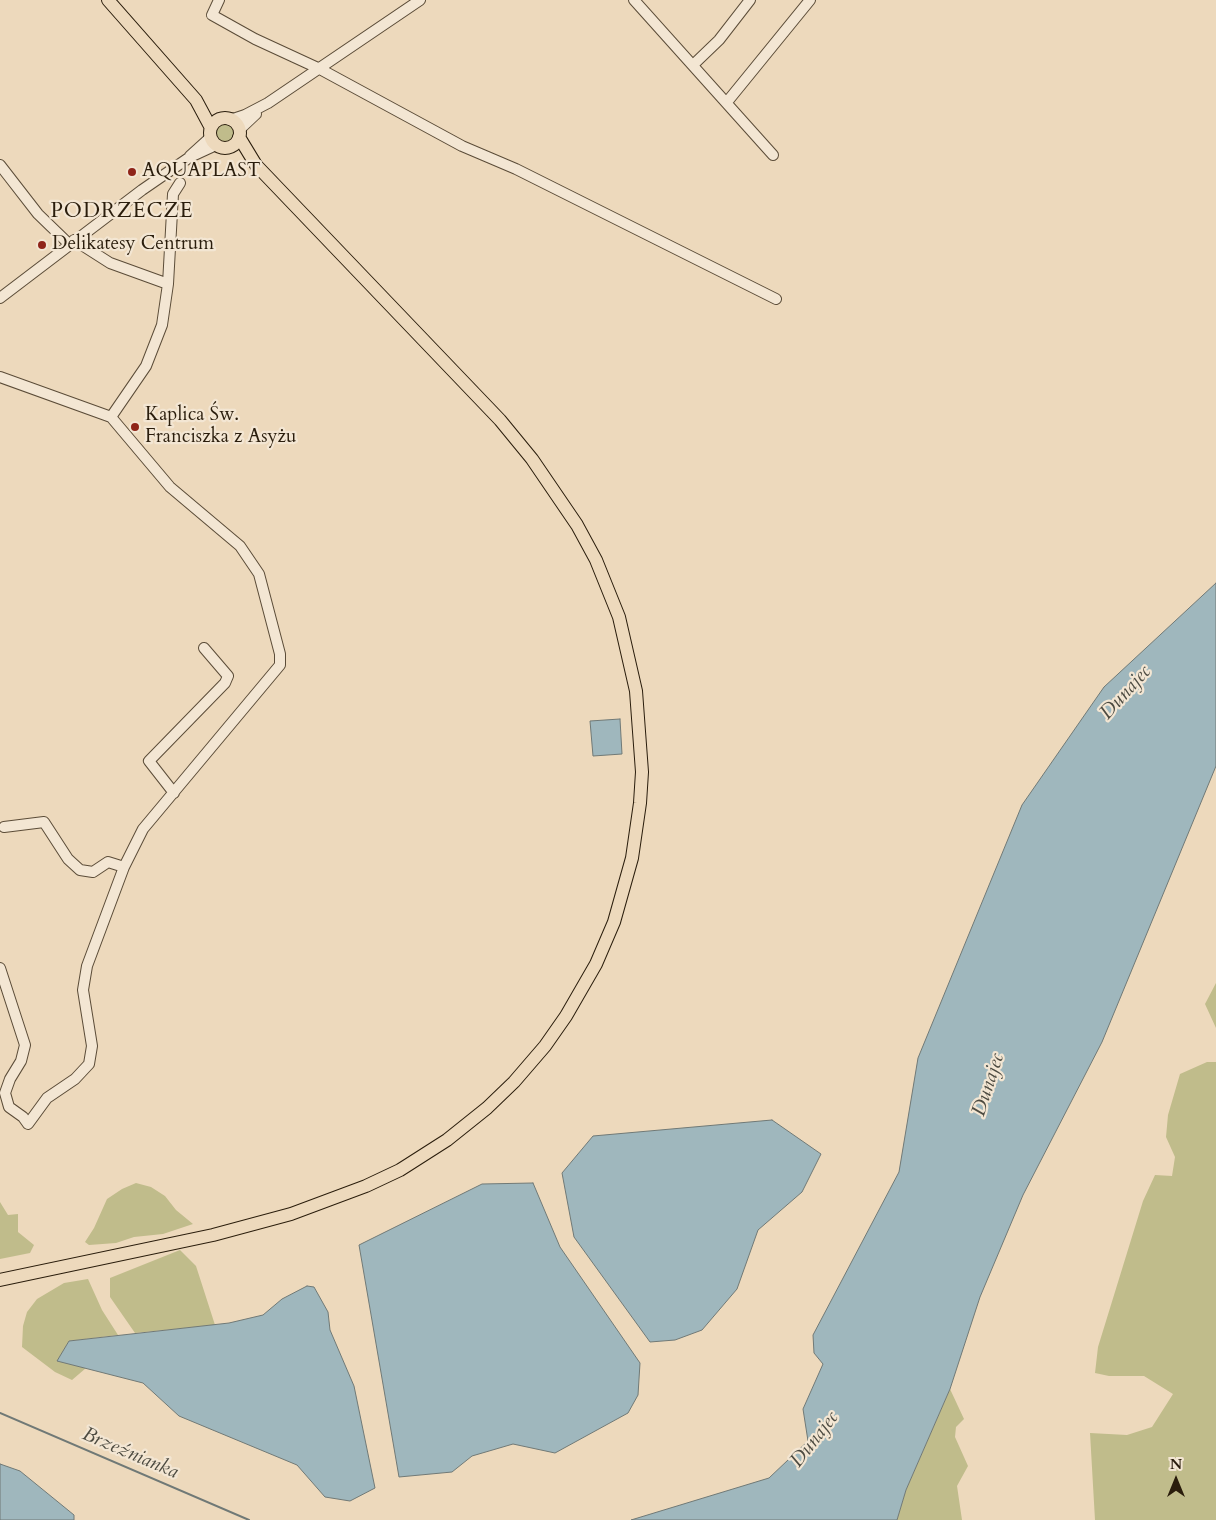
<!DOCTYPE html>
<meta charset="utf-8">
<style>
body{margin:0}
#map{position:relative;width:1216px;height:1520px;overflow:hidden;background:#edd9bc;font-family:Cardo,serif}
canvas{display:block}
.north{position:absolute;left:1151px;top:1455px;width:50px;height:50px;-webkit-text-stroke:4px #f3e6d3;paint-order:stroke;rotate:0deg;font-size:14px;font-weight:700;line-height:20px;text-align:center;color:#2a1d0c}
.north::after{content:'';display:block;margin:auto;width:18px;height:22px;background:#2a1d0c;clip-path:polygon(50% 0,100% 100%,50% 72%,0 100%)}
</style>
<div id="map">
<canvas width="1216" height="1520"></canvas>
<div class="north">N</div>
</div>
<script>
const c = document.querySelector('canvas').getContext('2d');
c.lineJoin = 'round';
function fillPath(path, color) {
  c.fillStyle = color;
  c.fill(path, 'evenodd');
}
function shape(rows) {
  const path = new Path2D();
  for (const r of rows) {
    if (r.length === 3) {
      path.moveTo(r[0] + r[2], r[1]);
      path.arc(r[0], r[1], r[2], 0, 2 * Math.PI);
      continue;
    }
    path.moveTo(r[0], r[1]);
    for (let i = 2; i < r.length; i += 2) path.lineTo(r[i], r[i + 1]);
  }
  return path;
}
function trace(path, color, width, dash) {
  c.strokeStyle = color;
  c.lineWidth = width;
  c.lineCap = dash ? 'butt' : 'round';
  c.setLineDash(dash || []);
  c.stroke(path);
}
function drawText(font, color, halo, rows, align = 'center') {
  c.font = font + ' Cardo,serif';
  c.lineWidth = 4.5;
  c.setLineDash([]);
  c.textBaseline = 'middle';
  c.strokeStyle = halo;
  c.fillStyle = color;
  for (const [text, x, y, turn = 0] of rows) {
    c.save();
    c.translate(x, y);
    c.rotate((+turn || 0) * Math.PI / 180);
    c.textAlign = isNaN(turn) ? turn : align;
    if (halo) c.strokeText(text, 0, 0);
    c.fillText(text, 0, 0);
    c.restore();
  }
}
const green = shape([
 [225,133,11],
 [1216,983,1216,1028,1205,1004],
 [1207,1062,1216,1062,1216,1520,1095,1520,1090,1433,1127,1435,1152,1427,1173,1394,1144,1376,1109,1376,1095,1373,1098,1347,1143,1201,1155,1175,1172,1176,1175,1157,1166,1137,1168,1115,1180,1074],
 [136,1183,151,1187,165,1196,176,1210,193,1224,163,1234,134,1237,116,1243,89,1245,85,1242,94,1228,107,1199,122,1189],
 [0,1202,8,1215,18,1214,18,1232,34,1245,30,1253,0,1259],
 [180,1250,196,1266,215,1325,135,1333,110,1297,110,1278],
 [88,1279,102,1310,118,1335,69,1341,58,1361,86,1368,72,1380,55,1372,22,1347,23,1326,27,1312,37,1299,64,1283],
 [950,1389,964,1419,956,1427,955,1437,968,1466,957,1486,962,1520,897,1520,906,1490]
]);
const water = shape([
 [1216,583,1216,766,1102,1042,1023,1195,980,1297,950,1389,906,1490,897,1520,631,1520,769,1478,808,1441,803,1409,823,1364,814,1353,813,1335,899,1172,918,1058,1022,805,1104,687,1216,583],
 [620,719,622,754,593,756,590,721,620,719],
 [772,1120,821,1154,802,1192,758,1230,737,1289,702,1330,675,1340,650,1342,574,1237,562,1173,593,1136,772,1120],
 [533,1183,560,1247,640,1363,638,1395,628,1413,555,1453,513,1444,472,1456,452,1472,399,1477,359,1245,482,1184,533,1183],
 [307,1286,314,1287,328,1312,330,1330,354,1386,375,1488,350,1501,325,1497,297,1465,179,1416,143,1383,57,1361,69,1341,229,1323,263,1315,282,1299,307,1286],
 [0,1464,20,1471,74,1515,74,1520,0,1520,0,1464]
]);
const stream = shape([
 [0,1413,249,1520]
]);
const minor = shape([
 [219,0,212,15,255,39,320,69,462,146,516,169,776,299],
 [634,0,773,155],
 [693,65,719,40,750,0],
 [727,102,810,0],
 [230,120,245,115,268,103,420,0],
 [239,130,256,114],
 [190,156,211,137],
 [0,165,38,214,69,244],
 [74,240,110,263,168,284,173,194,180,183],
 [0,298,142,190,190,157,216,145],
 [0,377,111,417,170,487,240,546,259,574,280,654,280,665,143,829,124,867,87,966,83,990,92,1046,89,1064,75,1079,47,1098,28,1124,23,1117,9,1107,5,1093,10,1079,21,1061,25,1045,0,968],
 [111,417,146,366,162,325,168,284],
 [174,793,149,761,225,683,228,676,204,648],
 [4,827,44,822,68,859,80,870,93,872,108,862,124,867]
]);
const major = shape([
 [108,0,196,100,211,128],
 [225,133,15],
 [0,1280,213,1235,291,1214,366,1186,400,1170,447,1140,487,1108,514,1082,545,1046,566,1016,596,964,614,922,632,858,640,803,642,772,636,691,619,617,596,560,577,525,532,459,500,420,256,165,239,137]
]);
const markers = [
 [132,172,5,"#8f2418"],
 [42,245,5,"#8f2418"],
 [135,427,5,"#8f2418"]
];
const poiNames = [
 ["AQUAPLAST",142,172],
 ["Delikatesy Centrum",52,245],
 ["Kaplica Św.",145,416],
 ["Franciszka z Asyżu",145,438]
];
const waterNames = [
 ["Dunajec",1126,693,-48],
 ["Dunajec",989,1085,-72],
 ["Dunajec",815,1440,-52],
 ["Brzeźnianka",130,1454,23]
];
const quarterNames = [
 ["PODRZECZE",122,212]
];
fillPath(green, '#c0bc8b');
fillPath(water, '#9fb7bd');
trace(water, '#707976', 1);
trace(stream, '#707976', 2);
trace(minor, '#5b4c38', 12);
trace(major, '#2a1d0c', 14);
trace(minor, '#f3e6d3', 10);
trace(major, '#edd9bc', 12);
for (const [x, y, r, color] of markers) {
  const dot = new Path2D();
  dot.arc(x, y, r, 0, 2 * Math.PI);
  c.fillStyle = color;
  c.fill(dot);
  trace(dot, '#f3e6d3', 2);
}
drawText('19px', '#2a1d0c', '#f3e6d3', poiNames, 'left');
drawText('italic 20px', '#4d4b41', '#f3e6d3', waterNames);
c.letterSpacing = '1px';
drawText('21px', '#2a1d0c', '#f3e6d3', quarterNames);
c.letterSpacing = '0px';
</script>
